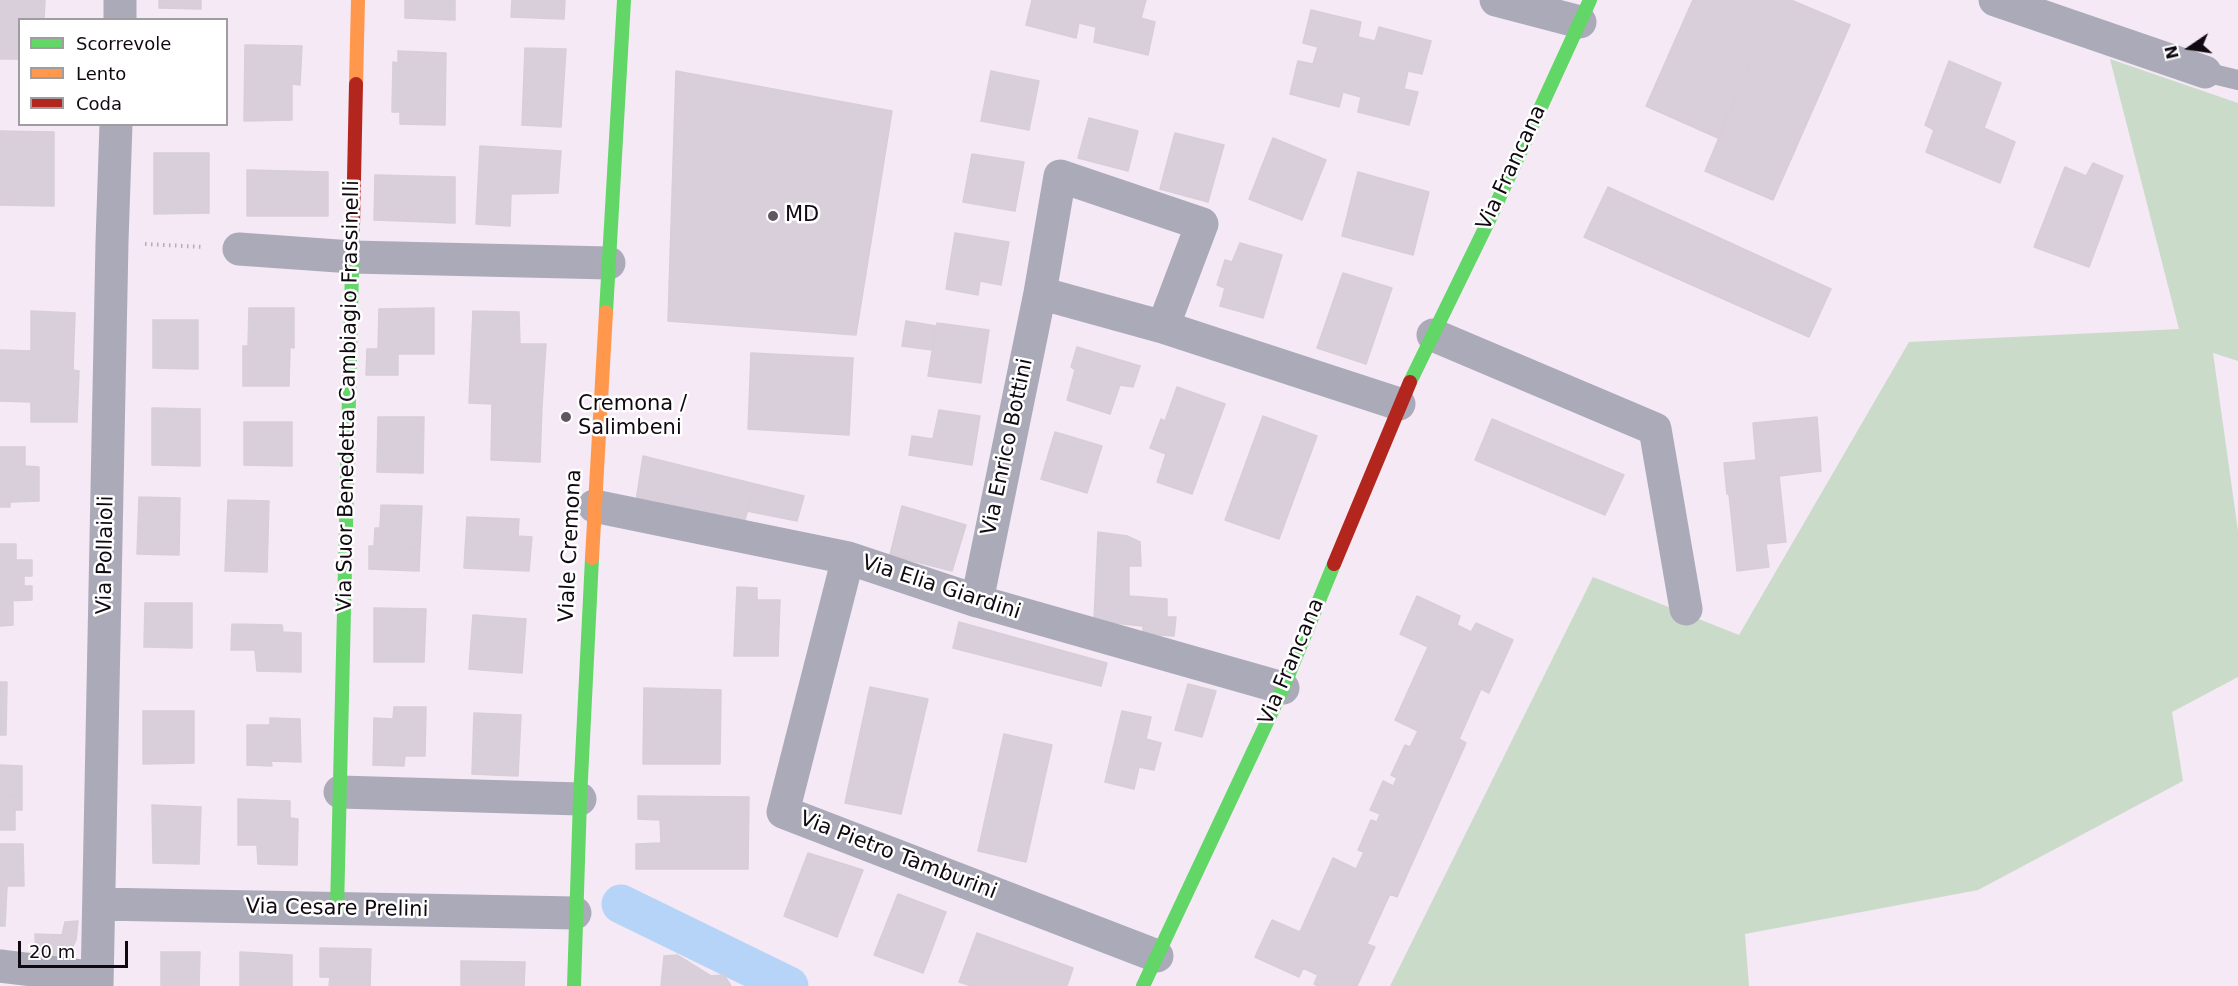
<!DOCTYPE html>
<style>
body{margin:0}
#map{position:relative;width:2238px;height:986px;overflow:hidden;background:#f5e9f5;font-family:"DejaVu Sans",sans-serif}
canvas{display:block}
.legend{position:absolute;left:18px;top:18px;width:210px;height:108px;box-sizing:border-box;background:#fff;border:2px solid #a09da0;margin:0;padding:8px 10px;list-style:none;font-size:18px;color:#110911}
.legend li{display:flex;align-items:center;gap:12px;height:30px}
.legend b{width:30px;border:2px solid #a09da0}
.north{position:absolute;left:2160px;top:18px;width:60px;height:60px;-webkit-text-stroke:4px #fff;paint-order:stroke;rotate:257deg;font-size:16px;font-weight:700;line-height:24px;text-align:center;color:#110911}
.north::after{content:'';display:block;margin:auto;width:21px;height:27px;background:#110911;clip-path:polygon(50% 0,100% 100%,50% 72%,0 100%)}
.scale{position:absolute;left:18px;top:941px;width:110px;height:27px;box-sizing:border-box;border:3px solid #110911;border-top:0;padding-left:8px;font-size:18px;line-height:21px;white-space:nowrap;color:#110911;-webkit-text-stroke:4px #fff;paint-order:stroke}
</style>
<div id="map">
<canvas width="2238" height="986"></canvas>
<ul class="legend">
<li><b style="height:8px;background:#63d668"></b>Scorrevole</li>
<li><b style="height:8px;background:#ff974d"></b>Lento</li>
<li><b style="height:8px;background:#b3261e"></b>Coda</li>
</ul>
<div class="north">N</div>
<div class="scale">20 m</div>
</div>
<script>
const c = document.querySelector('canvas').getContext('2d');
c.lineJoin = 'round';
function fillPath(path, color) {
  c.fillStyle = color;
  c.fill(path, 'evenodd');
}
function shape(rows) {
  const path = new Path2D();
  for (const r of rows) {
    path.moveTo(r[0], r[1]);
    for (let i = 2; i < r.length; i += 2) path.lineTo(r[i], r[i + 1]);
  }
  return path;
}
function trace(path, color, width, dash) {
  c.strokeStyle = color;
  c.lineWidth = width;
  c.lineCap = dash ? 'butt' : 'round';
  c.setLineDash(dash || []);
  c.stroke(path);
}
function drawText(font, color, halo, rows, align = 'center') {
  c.font = font + ' "DejaVu Sans",sans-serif';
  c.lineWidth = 5;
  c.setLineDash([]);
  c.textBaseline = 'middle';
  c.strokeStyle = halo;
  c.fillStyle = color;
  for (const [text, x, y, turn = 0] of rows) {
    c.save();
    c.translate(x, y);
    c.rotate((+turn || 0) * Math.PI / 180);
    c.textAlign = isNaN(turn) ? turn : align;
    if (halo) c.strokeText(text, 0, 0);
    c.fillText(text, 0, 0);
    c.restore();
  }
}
const green = shape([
 [2110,59,2238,103,2238,361,2213,353,2238,531,2238,677,2172,712,2183,781,1978,890,1745,934,1749,986,1390,986,1593,577,1739,635,1909,342,2179,329]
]);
const canal = shape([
 [621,904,789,986]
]);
const building = shape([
 [0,0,45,0,44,20,20,20,20,59,0,59,0,0],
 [159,0,201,0,201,9,159,8,159,0],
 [405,0,455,0,455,20,405,18,405,0],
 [512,0,565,0,564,19,511,17,512,0],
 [1032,0,1146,0,1141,18,1155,22,1148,55,1094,42,1096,27,1079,23,1076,38,1026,25,1032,0],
 [1693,0,1791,0,1768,48,1758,44,1718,138,1646,106,1693,0],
 [1791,0,1850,25,1773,200,1705,171,1758,44,1768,48,1791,0],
 [1311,10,1361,22,1358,37,1375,41,1379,27,1431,41,1422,74,1408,71,1404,89,1418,92,1409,125,1358,112,1361,97,1343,92,1339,107,1290,94,1298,61,1313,64,1318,47,1303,43,1311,10],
 [245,45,302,46,300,85,292,84,292,120,244,121,245,45],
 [525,48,566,49,561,127,522,125,525,48],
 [398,51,446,53,445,125,400,124,400,112,392,112,393,62,398,63,398,51],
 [1949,61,2001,83,1984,128,2015,142,2000,183,1926,152,1934,130,1925,125,1949,61],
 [676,71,892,111,856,335,668,321,676,71],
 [991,71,1039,81,1029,130,981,121,991,71],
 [1089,118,1138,131,1128,171,1078,158,1089,118],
 [0,131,54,132,54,206,0,205,0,131],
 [1175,133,1224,145,1208,202,1160,189,1175,133],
 [1273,138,1326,160,1302,220,1249,199,1273,138],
 [480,146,561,151,558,193,511,194,510,226,476,224,480,146],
 [154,153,209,153,209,213,154,214,154,153],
 [972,154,1024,162,1015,211,963,202,972,154],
 [2093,163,2123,176,2089,267,2034,247,2065,167,2086,176,2093,163],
 [247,170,328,172,328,216,247,216,247,170],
 [1358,172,1429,192,1413,255,1342,236,1358,172],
 [375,175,455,177,455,223,374,220,375,175],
 [1608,187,1831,289,1809,337,1584,237,1608,187],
 [955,233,1009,242,1001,285,980,281,978,295,946,289,955,233],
 [1240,243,1282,255,1263,318,1220,306,1225,288,1217,285,1225,260,1232,262,1240,243],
 [1343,273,1392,288,1366,364,1317,348,1343,273],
 [249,308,294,308,294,348,290,347,289,386,243,386,243,346,248,346,249,308],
 [434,308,434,354,398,354,398,375,366,375,367,349,378,349,379,309,434,308],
 [31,311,75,313,73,370,79,371,77,422,31,422,31,402,0,401,0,350,31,351,31,311],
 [473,311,519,312,520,344,546,344,542,406,469,403,473,311],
 [153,320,198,320,198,369,153,368,153,320],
 [906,321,936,326,932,350,902,346,906,321],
 [937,323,989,330,981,383,928,376,937,323],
 [1077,347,1140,366,1133,387,1120,385,1110,414,1067,400,1075,370,1071,367,1077,347],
 [751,353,853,358,849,435,748,429,751,353],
 [1177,387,1225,404,1192,494,1157,482,1166,454,1150,448,1161,419,1165,421,1177,387],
 [492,404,542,406,540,462,491,460,492,404],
 [152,408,200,409,200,466,152,465,152,408],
 [939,410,980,416,972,465,909,455,912,436,933,439,939,410],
 [1263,416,1317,436,1279,539,1225,520,1263,416],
 [378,417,424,417,423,473,377,472,378,417],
 [1817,417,1821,471,1779,476,1786,542,1766,544,1769,567,1737,571,1729,494,1727,494,1724,463,1756,460,1753,423,1817,417],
 [1492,419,1624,475,1605,515,1475,460,1492,419],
 [244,422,292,422,292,466,244,465,244,422],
 [1055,432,1102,446,1087,493,1041,479,1055,432],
 [0,447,25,447,25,466,39,467,39,501,10,502,10,507,0,507,0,447],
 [643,456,755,484,743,527,636,501,643,456],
 [755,484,804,496,797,521,747,511,755,484],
 [139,497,180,498,179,555,137,554,139,497],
 [228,500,269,501,267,572,225,571,228,500],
 [381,505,422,506,420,548,374,546,375,528,380,528,381,505],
 [902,506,966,525,952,571,890,555,902,506],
 [467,517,519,519,518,536,532,537,529,571,464,568,467,517],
 [1098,532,1127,536,1140,542,1141,566,1129,566,1129,596,1167,599,1167,617,1176,617,1174,636,1143,634,1143,626,1094,621,1098,532],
 [0,544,16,544,16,560,32,560,32,576,24,576,24,586,32,586,32,600,0,601,0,544],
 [369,546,420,548,419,571,369,569,369,546],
 [737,587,757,588,757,600,780,600,778,656,734,656,737,587],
 [1417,596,1460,616,1457,625,1471,632,1476,623,1513,640,1489,693,1481,689,1459,739,1466,743,1397,897,1390,894,1367,944,1375,947,1357,986,1318,986,1314,984,1318,975,1303,968,1299,977,1255,957,1272,920,1300,932,1333,858,1356,869,1364,852,1358,850,1371,820,1377,822,1380,814,1370,810,1383,781,1393,786,1397,778,1391,775,1405,745,1410,747,1418,731,1395,720,1428,647,1400,634,1417,596],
 [13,600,13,625,0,626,0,601,13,600],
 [145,603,192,603,192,648,144,647,145,603],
 [374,608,426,609,424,662,374,662,374,608],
 [473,615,526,619,522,673,469,669,473,615],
 [959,622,1107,663,1101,686,953,648,959,622],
 [232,624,282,625,283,632,301,633,301,672,257,671,255,650,231,650,232,624],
 [0,682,7,682,6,735,0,735,0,682],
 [1188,684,1216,691,1202,737,1175,730,1188,684],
 [870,687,928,699,901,814,845,803,870,687],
 [644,688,721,690,720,764,643,764,644,688],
 [394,707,426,707,425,756,405,756,404,766,373,765,374,718,393,719,394,707],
 [143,711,194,711,194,763,143,764,143,711],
 [1122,711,1151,717,1146,739,1161,743,1154,770,1139,767,1134,789,1105,782,1122,711],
 [474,713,521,715,518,776,472,774,474,713],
 [270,718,300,719,301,762,271,761,272,766,247,765,247,725,270,725,270,718],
 [1004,734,1052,745,1026,862,978,851,1004,734],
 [0,765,22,766,22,795,0,796,0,765],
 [22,795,22,810,15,810,15,830,0,830,0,796,22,795],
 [638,796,749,797,748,869,636,869,636,844,661,843,660,820,638,819,638,796],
 [238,799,290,801,290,818,298,819,297,865,258,864,257,845,238,845,238,799],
 [152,805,201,807,199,864,153,863,152,805],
 [0,844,23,844,24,886,7,886,5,926,0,926,0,844],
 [808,853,863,870,837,937,784,916,808,853],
 [898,894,946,912,923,973,874,955,898,894],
 [78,921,76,940,71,950,62,956,52,958,36,956,35,934,62,935,65,922,78,921],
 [977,933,1073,968,1067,986,971,986,959,982,977,933],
 [320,948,371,949,370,986,329,986,330,977,320,977,320,948],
 [161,952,200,952,199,986,161,986,161,952],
 [240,952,292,955,292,986,240,986,240,952],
 [677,955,711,976,724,975,731,986,661,986,664,956,677,955],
 [461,961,525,962,524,986,461,986,461,961]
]);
const path = shape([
 [145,244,204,247]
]);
const lane = shape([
 [2205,72,2238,80]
]);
const street = shape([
 [1496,0,1580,22],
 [1995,0,2205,72],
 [120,20,120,0],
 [239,249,352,257,609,263],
 [1040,293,1060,176,1202,224,1163,327],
 [1433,335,1655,429,1686,609],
 [594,506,848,558,977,601,1283,688],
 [848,558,783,812,1157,956],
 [977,601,1040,293,1163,327,1399,404],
 [340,792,580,799],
 [99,904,575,913],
 [0,966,97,978],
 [97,986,112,242,116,124]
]);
const fast = shape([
 [606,312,624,0],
 [1410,382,1489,220,1590,0],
 [337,909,353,226],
 [574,986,580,799,592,558],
 [1143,986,1283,688,1334,564]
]);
const slow = shape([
 [356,84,358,0],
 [592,558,606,312]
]);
const jam = shape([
 [353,226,356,84],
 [1334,564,1410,382]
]);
const markers = [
 [773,216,6,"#615761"],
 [566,417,6,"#615761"]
];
const streetNames = [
 ["Via Francana",1512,168,-65],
 ["Via Suor Benedetta Cambiagio Frassinelli",349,396,-89],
 ["Via Enrico Bottini",1008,447,-78],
 ["Viale Cremona",571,546,-87],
 ["Via Pollaioli",106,555,-89],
 ["Via Elia Giardini",941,588,18],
 ["Via Francana",1292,662,-67],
 ["Via Pietro Tamburini",898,856,21],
 ["Via Cesare Prelini",337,909,1]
];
const poiNames = [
 ["MD",785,216],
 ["Cremona /",578,405],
 ["Salimbeni",578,429]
];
fillPath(green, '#cadbca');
trace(canal, '#b5d4f8', 39);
fillPath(building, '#d8cfda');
trace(building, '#d7ced8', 1.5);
trace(path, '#b2adb9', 4, [1.5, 4.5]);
trace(lane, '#abaab9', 20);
trace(street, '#abaab9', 33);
trace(fast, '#63d668', 14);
trace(slow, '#ff974d', 14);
trace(jam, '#b3261e', 14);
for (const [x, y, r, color] of markers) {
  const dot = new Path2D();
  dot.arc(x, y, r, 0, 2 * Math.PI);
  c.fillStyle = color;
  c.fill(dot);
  trace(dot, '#fff', 2);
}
drawText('21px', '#110911', '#fff', streetNames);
drawText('21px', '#110911', '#fff', poiNames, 'left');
</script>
